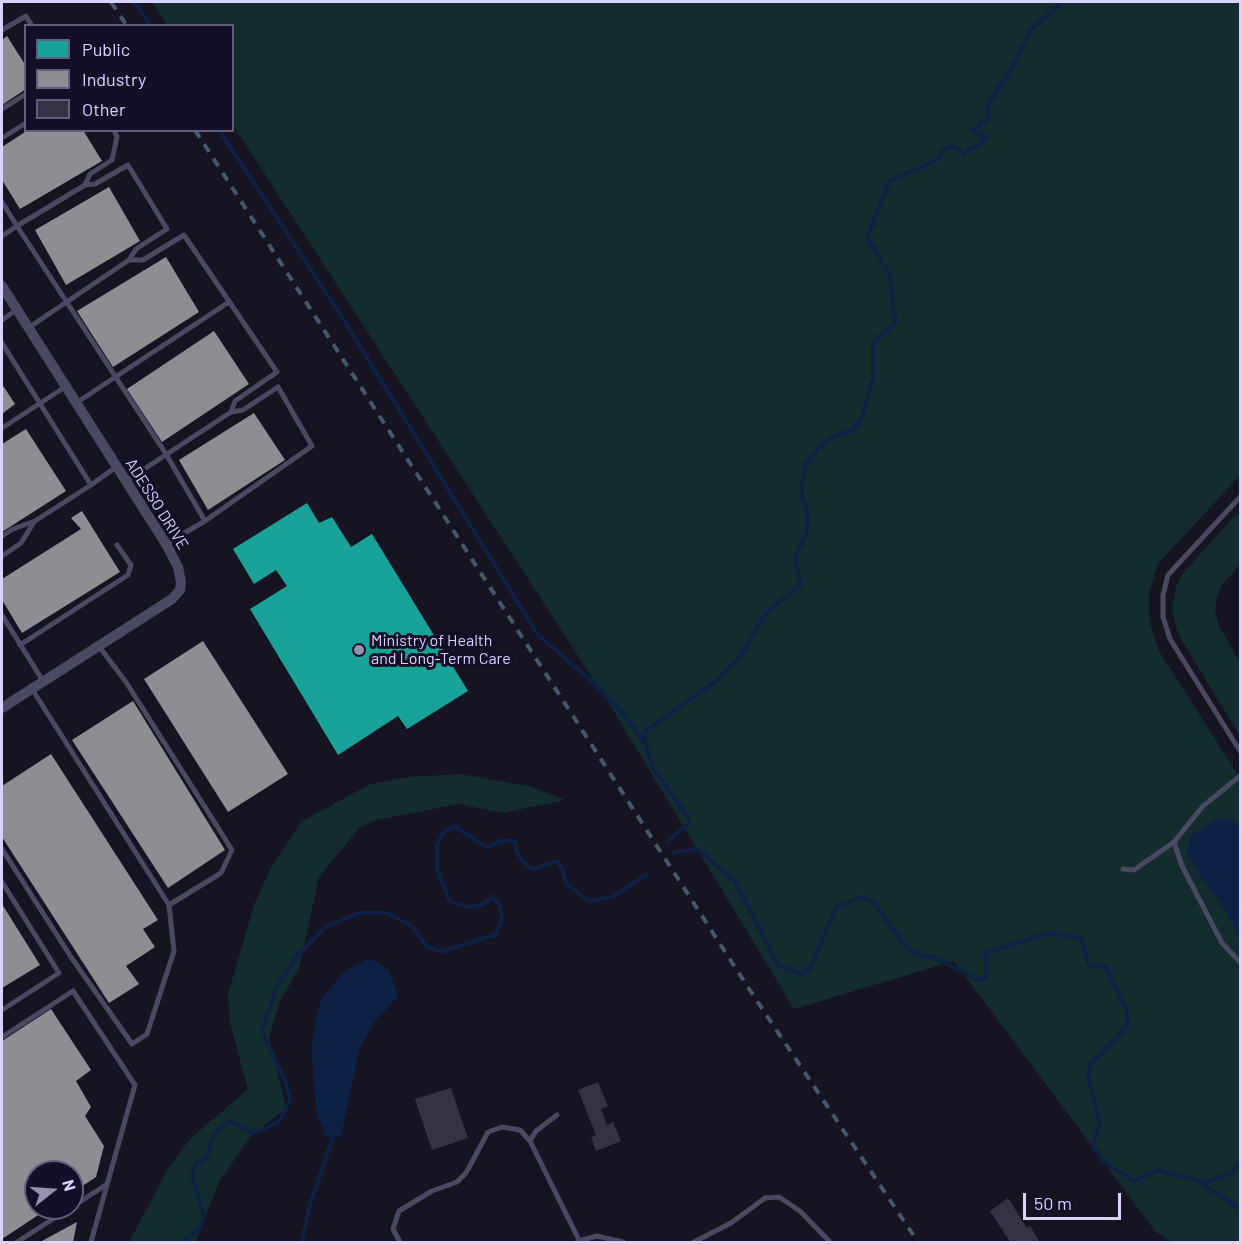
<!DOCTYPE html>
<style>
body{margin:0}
#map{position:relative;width:1242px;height:1244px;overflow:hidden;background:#161421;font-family:Barlow,sans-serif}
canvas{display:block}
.frame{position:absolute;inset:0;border:3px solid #d9d4ff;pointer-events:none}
.legend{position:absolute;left:24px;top:24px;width:210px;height:108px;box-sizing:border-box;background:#130f26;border:2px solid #625e7d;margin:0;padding:8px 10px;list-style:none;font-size:18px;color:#d9d4ff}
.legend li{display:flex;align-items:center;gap:12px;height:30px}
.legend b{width:30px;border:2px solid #625e7d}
.north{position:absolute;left:24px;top:1160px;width:60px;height:60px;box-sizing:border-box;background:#130f26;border:2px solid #625e7d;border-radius:50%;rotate:73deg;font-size:16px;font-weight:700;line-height:24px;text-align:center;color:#d9d4ff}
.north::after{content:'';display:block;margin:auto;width:21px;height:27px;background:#9591b1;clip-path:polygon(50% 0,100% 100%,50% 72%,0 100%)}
.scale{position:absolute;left:1023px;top:1193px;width:98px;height:27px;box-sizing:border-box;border:3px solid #d9d4ff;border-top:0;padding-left:8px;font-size:18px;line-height:21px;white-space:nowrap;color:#d9d4ff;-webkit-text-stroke:4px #130f26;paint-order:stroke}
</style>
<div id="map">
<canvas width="1242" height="1244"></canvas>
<div class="frame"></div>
<ul class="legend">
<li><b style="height:16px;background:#17a398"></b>Public</li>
<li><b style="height:16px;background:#8d8d92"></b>Industry</li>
<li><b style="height:16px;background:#343243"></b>Other</li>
</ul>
<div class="north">N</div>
<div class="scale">50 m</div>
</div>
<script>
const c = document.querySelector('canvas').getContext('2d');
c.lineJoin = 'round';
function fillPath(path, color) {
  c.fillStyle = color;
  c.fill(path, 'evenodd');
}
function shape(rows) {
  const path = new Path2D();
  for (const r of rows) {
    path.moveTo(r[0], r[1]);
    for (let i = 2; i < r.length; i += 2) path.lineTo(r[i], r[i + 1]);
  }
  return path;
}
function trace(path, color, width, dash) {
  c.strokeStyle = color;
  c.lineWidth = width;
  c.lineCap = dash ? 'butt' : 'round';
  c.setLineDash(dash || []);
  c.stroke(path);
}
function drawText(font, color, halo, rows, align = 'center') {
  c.font = font + ' Barlow,sans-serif';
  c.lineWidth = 6;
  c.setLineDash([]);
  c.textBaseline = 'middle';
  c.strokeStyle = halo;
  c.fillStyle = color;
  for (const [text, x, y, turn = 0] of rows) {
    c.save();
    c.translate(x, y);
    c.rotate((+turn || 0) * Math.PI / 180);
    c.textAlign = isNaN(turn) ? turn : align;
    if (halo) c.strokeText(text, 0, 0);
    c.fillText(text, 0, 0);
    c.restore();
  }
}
const green = shape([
 [152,2,1240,2,1240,475,1158,564,1149,593,1150,624,1159,651,1240,778,1240,1242,1171,1242,1155,1231,954,961,794,1009,608,702,233,125,232,26,167,25],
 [1235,515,1240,515,1240,565,1223,584,1217,596,1215,612,1219,626,1240,662,1240,736,1178,634,1172,608,1177,584,1183,573],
 [461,774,532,787,565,800,503,813,459,804,377,820,360,827,319,877,299,969,280,1001,269,1038,285,1102,284,1110,251,1136,219,1182,196,1242,129,1242,169,1167,190,1139,248,1089,230,1023,228,994,254,905,271,868,301,822,370,784,408,777]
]);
const water = shape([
 [1219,818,1233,819,1240,829,1240,940,1228,915,1186,855,1191,835],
 [369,958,385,967,391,974,398,997,375,1021,359,1050,341,1137,326,1138,316,1110,311,1047,320,1001,342,973]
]);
const public = shape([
 [307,503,319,523,332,517,351,547,372,534,468,691,407,729,398,716,338,755,250,609,287,586,276,570,254,584,233,549]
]);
const industry = shape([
 [7,36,26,66,26,89,2,105,2,40],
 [28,130,83,130,102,161,20,209,2,180,2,147],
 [109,187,140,241,66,285,35,230],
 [166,257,199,312,113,367,77,311],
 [214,331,249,384,162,442,127,389],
 [2,384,15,404,2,414],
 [254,413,285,460,208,510,179,460],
 [26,429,66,491,2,532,2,444],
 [82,511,120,572,22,633,2,600,2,579,81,529,71,518],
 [203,641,288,774,228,812,144,679],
 [133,701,225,850,168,888,72,740],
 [51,754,158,920,143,929,155,947,126,966,139,984,109,1003,2,837,2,786],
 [2,904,40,965,2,988],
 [51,1009,91,1070,76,1081,91,1107,85,1116,104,1146,96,1177,72,1193,72,1172,36,1172,36,1208,49,1208,2,1239,2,1041],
 [77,1222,73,1242,40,1242]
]);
const stream = shape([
 [134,2,151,26],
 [219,130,340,314,538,635,589,679,623,713,644,743],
 [668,841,689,823,688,817,653,769,643,735,648,729,715,682,739,658,767,612,800,586,795,557,807,532,807,511,801,494,805,467,818,449,832,437,853,430,862,418,873,379,873,343,895,323,890,275,867,238,889,182,940,158,945,148,952,146,964,153,979,145,986,137,972,130,989,119,988,104,1008,75,1031,30,1062,2],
 [674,852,698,849,736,883,778,965,802,975,811,967,836,908,861,897,872,901,907,948,919,955,936,958,976,979,986,979,986,953,1048,933,1081,938,1089,965,1105,966,1127,1011,1127,1026,1091,1064,1088,1076,1100,1123,1093,1145,1102,1161,1135,1181,1158,1170,1198,1181,1240,1209],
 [1202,1183,1232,1173,1240,1161],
 [182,1242,199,1229,204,1217,192,1176,195,1166,208,1156,213,1138,220,1128,230,1121,251,1133,262,1130,279,1122,290,1100,286,1082,262,1032,277,986,299,954,325,927,359,913,387,913,412,926,427,947,441,952,496,934,502,919,500,905,493,897,483,904,468,907,450,902,437,869,437,845,443,833,454,826,488,848,499,841,515,841,517,853,525,864,533,869,557,861,563,870,566,883,588,901,612,897,646,875],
 [302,1242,310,1205,333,1137]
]);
const building = shape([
 [598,1082,608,1106,601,1109,607,1125,613,1122,621,1141,596,1151,591,1137,596,1135,578,1090],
 [451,1088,468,1138,432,1150,415,1099],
 [1008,1198,1027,1228,1030,1226,1040,1242,1010,1242,990,1211]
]);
const service = shape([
 [2,30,26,16,32,26],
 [2,109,26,94],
 [2,138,26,123],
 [85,185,90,174,112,160,117,137,114,130],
 [2,202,17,226,2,236],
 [129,260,136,249,167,229,128,165,95,184,85,185,17,226,166,454,205,521],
 [2,320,16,310],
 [28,328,129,260,143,260,184,235,277,372,235,401,231,412],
 [2,343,91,485,35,521,13,529,2,536],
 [76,403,229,302],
 [2,428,65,387],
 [126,481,231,412,243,410,278,387,312,446,205,521,166,544],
 [91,485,116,467],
 [1240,497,1168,575,1163,595,1163,617,1170,639,1240,751],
 [2,556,21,543,34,522],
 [2,615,43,681],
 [20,645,128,575,131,565,117,545],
 [32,689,169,905,221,873,232,850,126,682,98,645],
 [1240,776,1203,806,1174,842,1182,866,1222,943,1240,962],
 [2,849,71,957,132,1044,147,1034,174,951,169,905],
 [1123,869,1134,870,1174,842],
 [2,882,59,973,2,1010],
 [2,1037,73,991,135,1085,91,1242],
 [530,1141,536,1131,557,1115],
 [72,1207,107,1184],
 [578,1241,597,1236,623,1242],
 [17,1242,70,1208],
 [400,1242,393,1229,399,1211,432,1191,457,1182,466,1173,488,1132,502,1127,520,1130,530,1141,580,1242],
 [694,1242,731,1223,765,1198,779,1197,800,1211,830,1242]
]);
const minor = shape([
 [2,286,166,544,178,567,181,582,180,590,172,599,2,708]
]);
const rail = shape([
 [111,2,127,26],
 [195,130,753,995,918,1242]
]);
const markers = [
 [359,650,6,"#9591b1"]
];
const streetNames = [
 ["ADESSO DRIVE",157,504,58]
];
const poiNames = [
 ["Ministry of Health",371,641],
 ["and Long-Term Care",371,659]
];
fillPath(green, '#132c2d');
fillPath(water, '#0d2144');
fillPath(public, '#17a398');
fillPath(industry, '#8d8d92');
trace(stream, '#0d2144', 4);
fillPath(building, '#343243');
trace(service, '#4a4962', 5);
trace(minor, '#4a4962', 10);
trace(rail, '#43596b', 4, [9, 8]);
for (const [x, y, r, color] of markers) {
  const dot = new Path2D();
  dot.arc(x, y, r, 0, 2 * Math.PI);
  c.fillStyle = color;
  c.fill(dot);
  trace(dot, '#130f26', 2);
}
drawText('16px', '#d9d4ff', '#130f26', streetNames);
drawText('16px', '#d9d4ff', '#130f26', poiNames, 'left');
</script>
